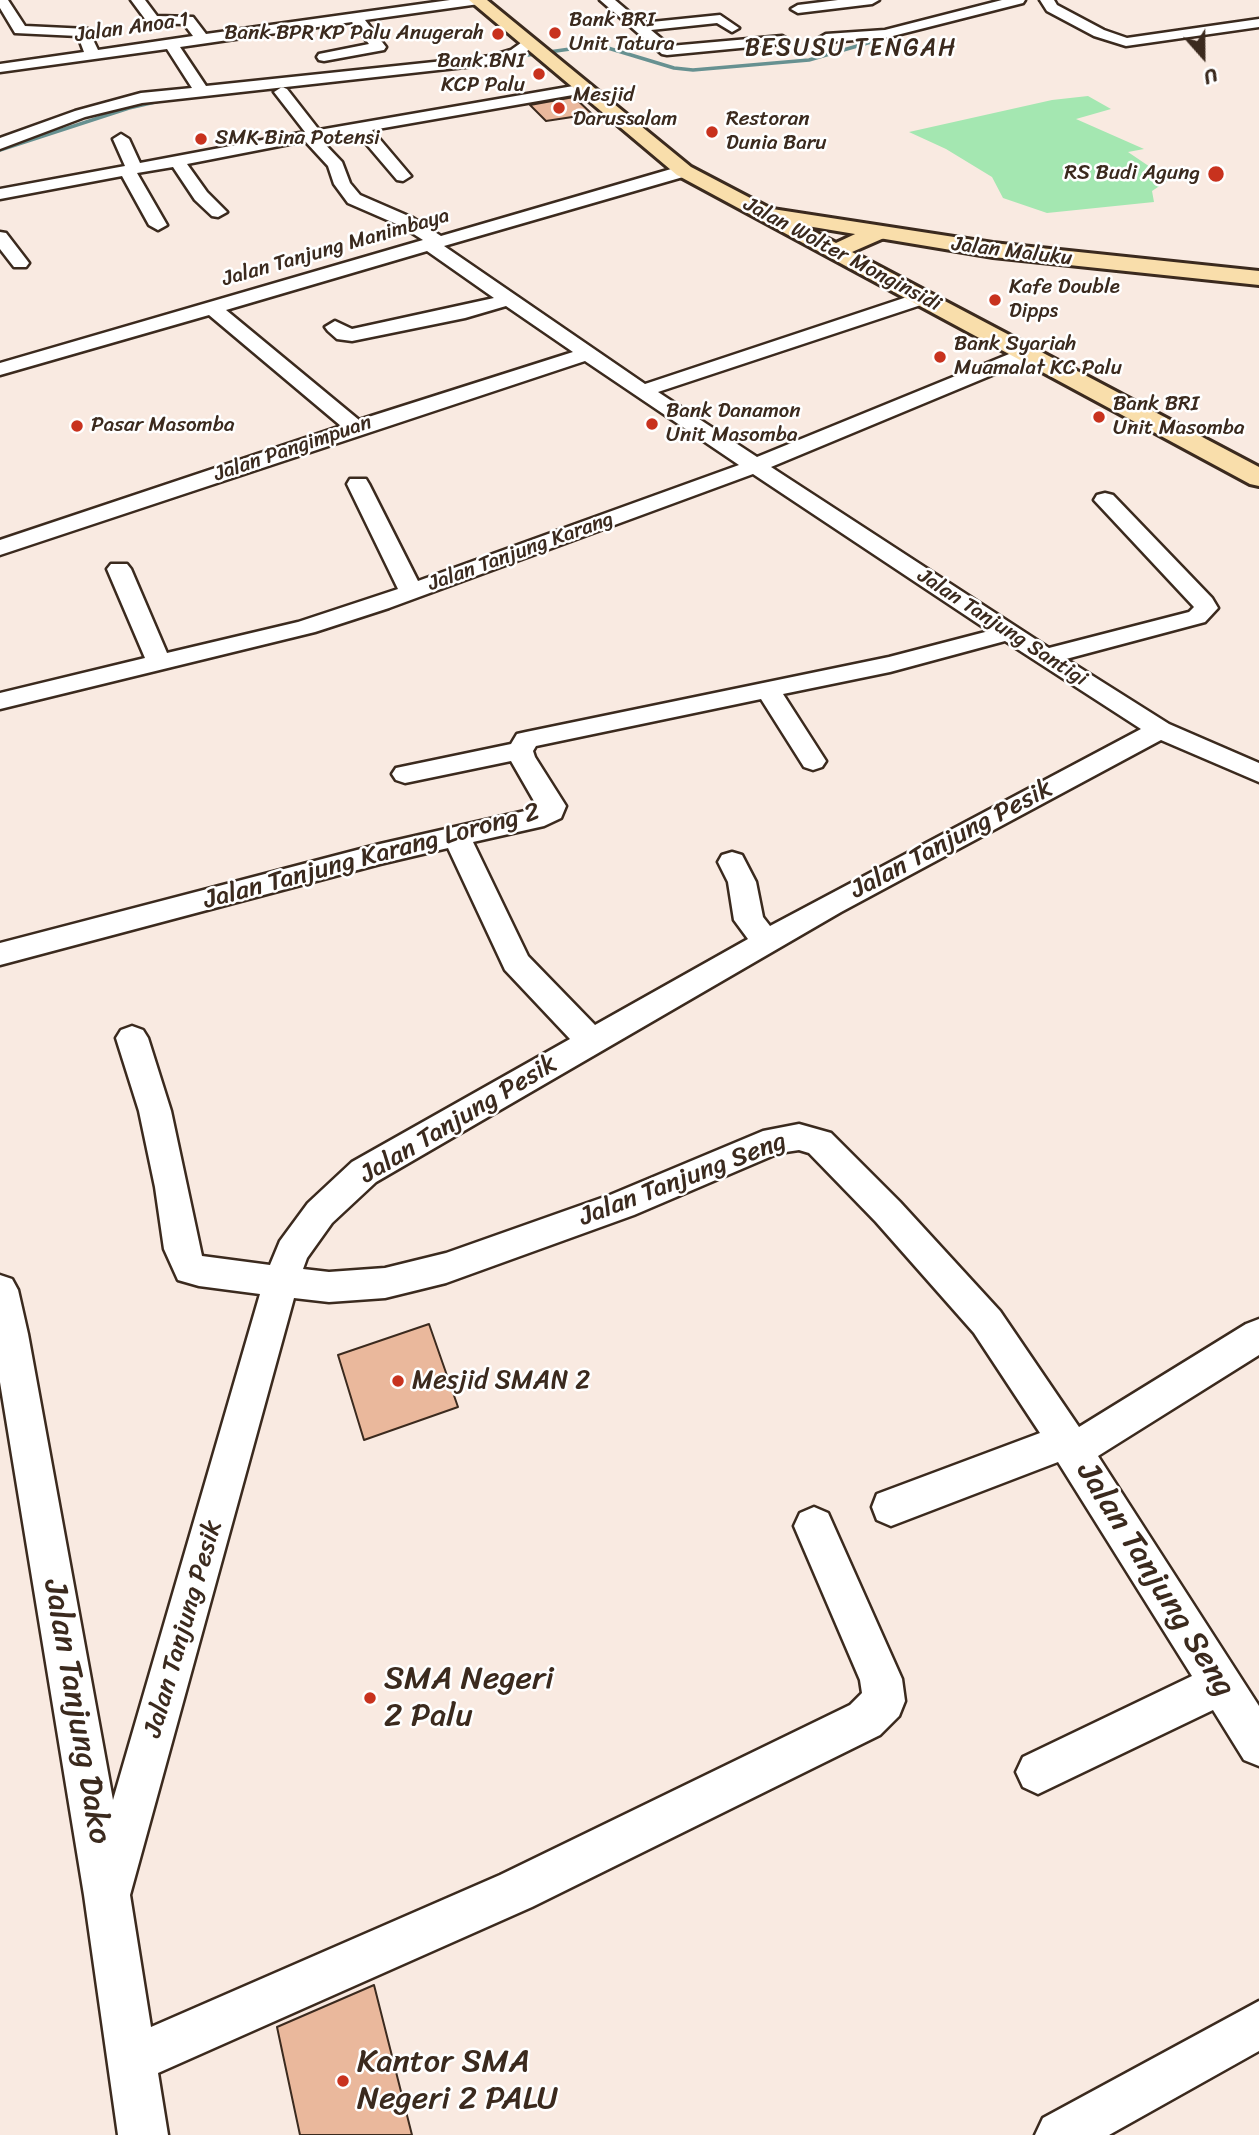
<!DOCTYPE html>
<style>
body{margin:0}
#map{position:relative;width:1259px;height:2135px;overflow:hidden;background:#f9eae1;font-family:Sriracha,sans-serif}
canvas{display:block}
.north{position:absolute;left:1168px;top:21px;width:70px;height:70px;-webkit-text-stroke:5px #fff;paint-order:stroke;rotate:159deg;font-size:19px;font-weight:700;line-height:28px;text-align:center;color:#3b2a1e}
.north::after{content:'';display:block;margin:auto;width:24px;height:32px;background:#3b2a1e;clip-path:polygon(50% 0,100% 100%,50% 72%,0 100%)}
</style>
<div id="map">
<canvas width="1259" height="2135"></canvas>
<div class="north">U</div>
</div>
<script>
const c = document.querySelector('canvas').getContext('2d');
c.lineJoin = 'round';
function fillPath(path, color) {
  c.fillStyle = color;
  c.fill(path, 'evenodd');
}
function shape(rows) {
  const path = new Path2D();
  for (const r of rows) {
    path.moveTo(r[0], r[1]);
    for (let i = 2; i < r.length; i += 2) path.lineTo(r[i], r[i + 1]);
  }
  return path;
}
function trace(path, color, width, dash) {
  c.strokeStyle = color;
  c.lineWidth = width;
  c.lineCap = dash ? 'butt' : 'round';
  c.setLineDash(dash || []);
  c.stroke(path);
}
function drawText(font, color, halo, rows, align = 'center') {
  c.font = font + ' Sriracha,sans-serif';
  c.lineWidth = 5;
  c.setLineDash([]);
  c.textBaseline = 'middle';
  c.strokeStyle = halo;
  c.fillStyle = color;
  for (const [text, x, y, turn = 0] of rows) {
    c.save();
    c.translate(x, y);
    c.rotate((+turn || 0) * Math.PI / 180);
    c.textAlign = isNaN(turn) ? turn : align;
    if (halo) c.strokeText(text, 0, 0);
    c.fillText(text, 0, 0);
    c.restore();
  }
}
const green = shape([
 [1088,96,1111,109,1076,119,1144,149,1128,152,1156,171,1175,169,1170,179,1152,191,1154,202,1047,213,1003,198,992,177,946,149,909,132,1052,100]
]);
const stream = shape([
 [514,57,598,45,674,68,693,70,809,60,902,33],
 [0,150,129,108,164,100]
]);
const building = shape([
 [574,97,592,114,546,121,530,105,574,97],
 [429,1324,458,1407,364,1440,338,1355,429,1324],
 [374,1985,412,2135,300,2135,277,2027,374,1985]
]);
const minor = shape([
 [0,0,8,0,25,26,88,29,98,50,193,36,184,24,148,23,131,0,145,0,157,16,193,17,206,34,450,0,486,0,479,4,365,20,386,47,384,50,324,61,319,60,317,57,319,54,369,44,352,22,180,47,206,86,491,56,511,50,525,40,530,39,537,43,521,56,492,64,142,103,85,117,0,149,0,138,75,111,141,93,192,88,167,49,0,72,0,64,84,52,78,36,15,33,0,8,0,0],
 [600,0,615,0,642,23,720,15,739,28,732,32,717,23,651,30,670,46,782,36,789,40,782,44,667,55,662,54,600,0],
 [838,0,879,0,872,4,798,13,791,9,798,5,838,0],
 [1002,0,1025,0,1023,3,885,38,826,42,819,38,826,34,885,30,1002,0],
 [1040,0,1054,0,1057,5,1104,30,1127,38,1259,19,1259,27,1126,46,1094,36,1047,11,1040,0],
 [585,84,593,89,590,92,372,130,411,176,403,181,397,180,357,133,320,139,342,162,350,183,360,195,413,218,441,236,678,167,690,167,692,171,690,175,444,246,645,384,916,294,930,294,932,298,930,302,658,392,757,457,1019,350,1033,350,1036,354,1033,358,771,467,1049,648,1189,612,1194,607,1094,500,1097,495,1105,493,1113,495,1212,598,1218,608,1205,622,1066,659,1169,724,1259,763,1259,782,1161,740,841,912,376,1182,332,1223,307,1258,303,1269,329,1272,385,1268,446,1253,610,1195,763,1131,799,1124,831,1133,900,1202,1000,1311,1079,1427,1246,1324,1259,1319,1259,1355,1098,1456,1259,1706,1259,1766,1244,1760,1213,1710,1038,1794,1023,1787,1016,1772,1023,1757,1192,1676,1058,1462,891,1526,877,1520,872,1507,877,1494,1040,1433,974,1333,876,1222,809,1153,799,1150,779,1153,634,1215,446,1283,385,1298,329,1302,294,1298,130,1895,151,2027,500,1875,850,1705,862,1693,860,1680,794,1526,800,1513,814,1507,828,1513,902,1679,905,1701,899,1716,880,1735,532,1907,158,2073,168,2135,118,2135,84,1895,0,1382,0,1275,12,1279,18,1290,28,1334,113,1800,260,1294,199,1286,178,1280,164,1249,155,1187,139,1111,116,1038,121,1030,132,1026,143,1030,148,1038,171,1111,202,1256,270,1265,280,1241,308,1203,352,1162,570,1039,505,970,448,848,380,864,0,965,0,943,380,844,538,808,511,761,405,783,396,780,392,774,396,768,511,744,517,734,526,732,889,657,989,631,753,474,389,608,315,632,0,709,0,693,145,658,107,569,111,564,127,564,131,569,167,653,298,622,398,589,347,484,350,479,366,479,369,484,418,581,739,465,585,361,0,555,0,540,341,426,209,315,0,375,0,363,423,240,401,226,348,203,334,184,328,166,305,141,187,164,207,192,227,212,218,217,212,216,195,200,173,167,137,173,167,225,158,230,149,225,122,176,0,199,0,189,125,166,113,139,121,134,129,139,140,163,305,132,274,92,282,87,287,89,319,130,585,84],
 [427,251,494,298,352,329,335,321,325,327,328,331,337,339,352,341,465,318,506,306,573,352,359,420,226,310,427,251],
 [1005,641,1141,729,770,926,763,917,756,882,742,855,732,852,722,855,718,862,728,882,734,920,748,939,595,1025,528,956,473,842,544,826,561,818,566,806,535,757,533,751,536,746,761,699,804,767,813,770,822,767,826,761,783,694,890,672,1005,641],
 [0,232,6,233,26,259,29,263,26,267,14,267,0,249,0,232],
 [1259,2001,1259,2051,1109,2135,1035,2135,1043,2118,1259,2001]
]);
const major = shape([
 [766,208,993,243,1259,271,1259,285,993,257,759,218,755,214,759,210,766,208]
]);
const highway = shape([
 [469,0,487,0,691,167,836,243,868,228,884,228,887,233,884,238,852,252,1259,467,1259,486,1250,484,677,175,469,0]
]);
const markers = [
 [555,33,7,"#c8321e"],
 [498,34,7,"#c8321e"],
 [539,74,7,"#c8321e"],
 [559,108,7,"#c8321e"],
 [712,132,7,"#c8321e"],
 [201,139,7,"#c8321e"],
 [1216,174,9,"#c8321e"],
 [995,300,7,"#c8321e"],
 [940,357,7,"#c8321e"],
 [1099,417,7,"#c8321e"],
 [652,424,7,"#c8321e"],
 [77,426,7,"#c8321e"],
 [398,1381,7,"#c8321e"],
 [370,1698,7,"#c8321e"],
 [343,2081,7,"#c8321e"]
];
const farPoinames = [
 ["Bank BRI",569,21],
 ["Unit Tatura",569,45],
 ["Bank BPR KP Palu Anugerah",484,34,"right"],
 ["Bank BNI",525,62,"right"],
 ["KCP Palu",525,86,"right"],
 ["Mesjid",573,96],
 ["Darussalam",573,120],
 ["Restoran",726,120],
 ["Dunia Baru",726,144],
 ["SMK Bina Potensi",215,139],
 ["RS Budi Agung",1200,174,"right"],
 ["Kafe Double",1009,288],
 ["Dipps",1009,312],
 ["Bank Syariah",954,345],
 ["Muamalat KC Palu",954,369],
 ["Bank BRI",1113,405],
 ["Unit Masomba",1113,429],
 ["Bank Danamon",666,412],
 ["Unit Masomba",666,436],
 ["Pasar Masomba",91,426]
];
const farStreetnames = [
 ["Jalan Anoa 1",132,28,-8],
 ["Jalan Tanjung Manimbaya",336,248,-16],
 ["Jalan Maluku",1012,252,7],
 ["Jalan Wolter Monginsidi",842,255,28],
 ["Jalan Pangimpuan",293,449,-19],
 ["Jalan Tanjung Karang",521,552,-20],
 ["Jalan Tanjung Santigi",1002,628,33]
];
const farQuarternames = [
 ["BESUSU TENGAH",851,49]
];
const streetNames = [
 ["Jalan Tanjung Pesik",952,840,-28],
 ["Jalan Tanjung Karang Lorong 2",372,857,-15],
 ["Jalan Tanjung Pesik",459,1120,-31],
 ["Jalan Tanjung Seng",683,1180,-21],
 ["Jalan Tanjung Pesik",184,1629,-74]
];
const poiNames = [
 ["Mesjid SMAN 2",412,1381]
];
const nearStreetnames = [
 ["Jalan Tanjung Seng",1155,1580,58],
 ["Jalan Tanjung Dako",76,1712,80]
];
const nearPoinames = [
 ["SMA Negeri",384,1680],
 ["2 Palu",384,1717],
 ["Kantor SMA",357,2063],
 ["Negeri 2 PALU",357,2100]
];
fillPath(green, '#a4e7b1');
trace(stream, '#679191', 3.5);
fillPath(building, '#eab89c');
trace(building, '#3b2a1e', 2);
trace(minor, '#3b2a1e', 5);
trace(major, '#3b2a1e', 6);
trace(highway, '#3b2a1e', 6);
fillPath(minor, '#fff');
fillPath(major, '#f9deab');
fillPath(highway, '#f9deab');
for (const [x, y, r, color] of markers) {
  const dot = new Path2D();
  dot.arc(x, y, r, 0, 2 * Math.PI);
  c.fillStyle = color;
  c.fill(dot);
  trace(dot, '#fff', 2.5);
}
drawText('21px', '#3b2a1e', '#fff', farPoinames, 'left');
drawText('21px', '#3b2a1e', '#fff', farStreetnames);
c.letterSpacing = '2px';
drawText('24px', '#3b2a1e', '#fff', farQuarternames);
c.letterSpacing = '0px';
drawText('26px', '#3b2a1e', '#fff', streetNames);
drawText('26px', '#3b2a1e', '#fff', poiNames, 'left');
drawText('32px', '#3b2a1e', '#fff', nearStreetnames);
drawText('32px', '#3b2a1e', '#fff', nearPoinames, 'left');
</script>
